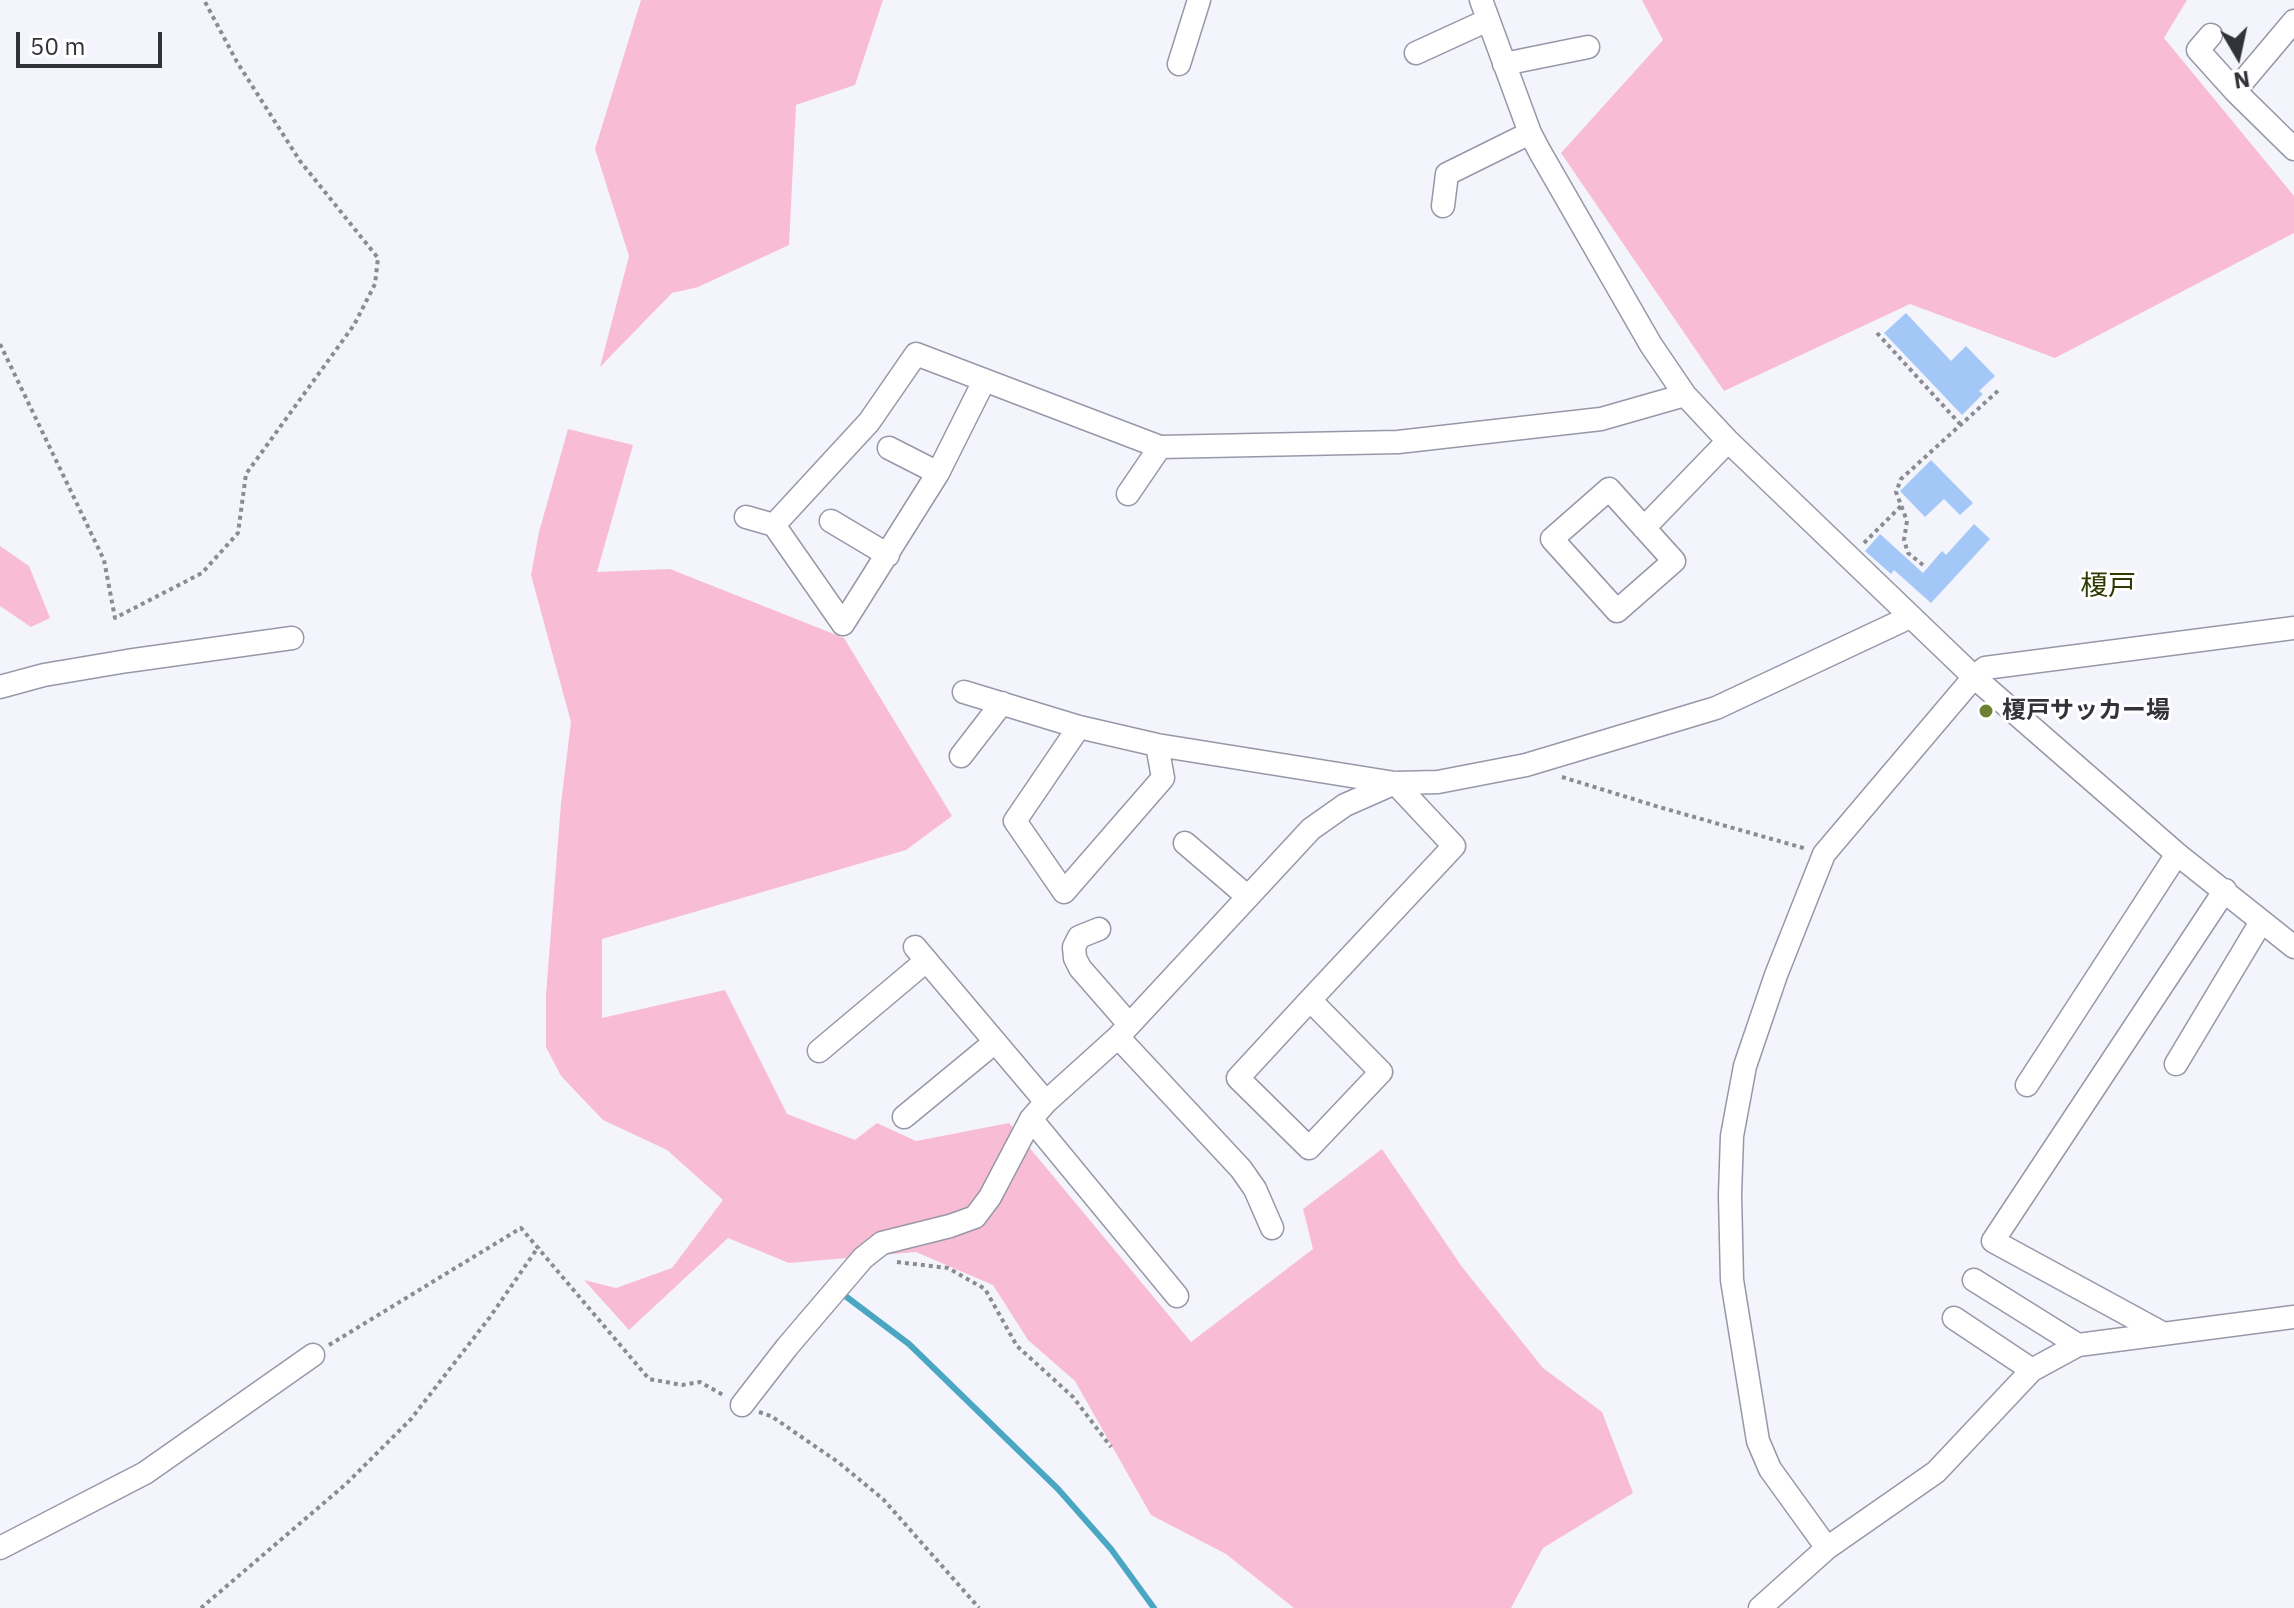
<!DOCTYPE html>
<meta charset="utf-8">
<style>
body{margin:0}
#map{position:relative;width:2294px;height:1608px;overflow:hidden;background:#f4f4fc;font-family:"IBM Plex Sans",sans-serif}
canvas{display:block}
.north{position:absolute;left:2198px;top:16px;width:80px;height:80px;-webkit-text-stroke:6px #fff;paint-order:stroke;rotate:171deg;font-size:22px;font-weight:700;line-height:32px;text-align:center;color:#323239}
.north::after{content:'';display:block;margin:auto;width:28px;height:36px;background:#323239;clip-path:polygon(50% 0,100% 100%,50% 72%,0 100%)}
.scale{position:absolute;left:16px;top:32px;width:146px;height:36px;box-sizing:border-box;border:4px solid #323239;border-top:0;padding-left:10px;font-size:24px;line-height:28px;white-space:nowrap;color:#323239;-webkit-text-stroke:6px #fff;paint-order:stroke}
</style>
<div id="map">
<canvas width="2294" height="1608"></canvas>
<div class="north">N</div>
<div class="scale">50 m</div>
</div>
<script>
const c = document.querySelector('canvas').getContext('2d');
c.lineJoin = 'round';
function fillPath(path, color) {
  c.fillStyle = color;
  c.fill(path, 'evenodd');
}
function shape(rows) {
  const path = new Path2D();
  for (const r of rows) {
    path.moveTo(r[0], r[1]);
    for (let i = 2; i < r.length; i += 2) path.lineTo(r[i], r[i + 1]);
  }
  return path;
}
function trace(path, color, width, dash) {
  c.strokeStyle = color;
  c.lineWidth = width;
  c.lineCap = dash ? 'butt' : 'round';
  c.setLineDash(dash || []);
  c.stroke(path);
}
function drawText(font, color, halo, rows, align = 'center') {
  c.font = font + ' "IBM Plex Sans","Noto Sans JP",sans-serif';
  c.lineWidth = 6;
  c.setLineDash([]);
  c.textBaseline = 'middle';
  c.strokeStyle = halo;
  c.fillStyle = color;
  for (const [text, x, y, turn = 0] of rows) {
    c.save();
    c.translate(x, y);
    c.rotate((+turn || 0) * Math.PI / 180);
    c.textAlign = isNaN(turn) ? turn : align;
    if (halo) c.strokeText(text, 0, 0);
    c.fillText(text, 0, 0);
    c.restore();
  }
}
const green = shape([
 [641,0,883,0,855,85,796,105,789,245,698,287,672,293,600,367,629,256,595,149],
 [1642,0,2187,0,2164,38,2294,196,2294,233,2055,358,1910,304,1724,391,1561,153,1663,40],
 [568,429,633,445,597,572,670,569,844,638,952,816,906,850,602,939,602,1018,725,990,787,1114,855,1140,877,1123,916,1141,1009,1123,1191,1342,1313,1249,1303,1209,1382,1149,1462,1267,1543,1368,1602,1412,1633,1493,1543,1548,1511,1608,1294,1608,1226,1554,1151,1515,1075,1381,1028,1340,993,1285,916,1252,789,1263,728,1238,629,1330,584,1280,616,1288,672,1268,723,1200,667,1150,603,1120,561,1076,546,1047,546,995,561,803,571,722,531,575,539,532],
 [0,546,29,566,50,618,31,627,0,606]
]);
const stream = shape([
 [844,1295,909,1344,1058,1489,1111,1549,1154,1608]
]);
const building = shape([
 [1906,313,1951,361,1966,346,1995,376,1979,391,1983,394,1962,415,1884,333],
 [1931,460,1973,503,1960,515,1944,499,1925,517,1900,491],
 [1974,524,1990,539,1931,603,1894,570,1891,574,1865,551,1880,534,1923,573,1942,551,1946,555]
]);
const path = shape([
 [1877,333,1960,424],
 [0,344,104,560,115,618,202,573,238,533,246,474,354,325,375,284,378,258,300,161,237,62,204,0],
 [1864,543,1902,505],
 [1923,565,1908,553,1904,540,1907,521,1896,492,1901,479,2000,389],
 [1562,777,1659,807,1807,849],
 [897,1262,948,1268,985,1289,1017,1346,1073,1397,1111,1447],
 [329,1345,521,1228,649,1379,682,1385,700,1382,725,1396],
 [759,1412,771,1416,838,1462,883,1499,979,1608],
 [201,1608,346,1484,411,1419,490,1317,539,1246]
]);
const minor = shape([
 [1481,0,1530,133,1540,152,1651,345,1685,395,1728,441,1974,677,2177,854,2294,947],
 [2294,21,2235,91,2294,149],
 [2211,35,2198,50,2235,91],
 [1416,53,1488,20],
 [1179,64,1199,0],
 [1504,64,1588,47],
 [1443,206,1447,174,1530,133],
 [889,448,938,473],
 [1609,489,1674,561,1617,611,1552,539,1609,489],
 [1128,494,1160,447],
 [746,517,774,525,843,624,938,473,984,381],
 [831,521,888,555],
 [774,525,869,422,916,354,1160,447,1398,442,1601,419,1685,395],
 [1644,528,1728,441],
 [0,687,44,675,127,661,292,638],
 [964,692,1079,727,1157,745,1395,783,1438,782,1526,765,1716,708,1910,617],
 [1079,727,1015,821,1064,892,1163,778,1157,745],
 [961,756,1002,703],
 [1185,843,1248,897],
 [1099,929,1079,937,1074,947,1075,958,1080,968,1128,1023],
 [915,947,1046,1102],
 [1118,1037,1241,1169,1255,1189,1272,1228],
 [819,1051,926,961],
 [2176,1064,2261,922],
 [2027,1085,2177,854],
 [904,1117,995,1042],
 [1031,1119,1177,1296],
 [1974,1280,2078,1345],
 [1954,1318,2032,1370],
 [2162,1333,1993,1241,2225,890],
 [742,1405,787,1347,863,1258,882,1243,950,1226,975,1217,990,1197,1031,1119,1046,1102,1118,1037,1311,829,1345,805,1395,783,1454,846,1310,1000,1238,1078,1309,1148,1381,1072,1310,1000],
 [0,1548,145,1473,313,1355],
 [1827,1548,1770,1469,1758,1441,1732,1280,1730,1195,1732,1136,1745,1066,1776,975,1824,854,1974,677,1985,668,2294,628],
 [1760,1608,1827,1548,1936,1472,2032,1370,2078,1345,2294,1317]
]);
const markers = [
 [1986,711,8,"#6c8132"]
];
const poiNames = [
 ["榎戸サッカー場",2002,711]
];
const quarterNames = [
 ["榎戸",2108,587]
];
fillPath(green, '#f8bdd5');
trace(stream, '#4aa7c4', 6);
fillPath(building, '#a3c8f7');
trace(minor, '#9897a9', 25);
trace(path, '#8b8b93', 4, [4, 4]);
trace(minor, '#fff', 22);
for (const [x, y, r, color] of markers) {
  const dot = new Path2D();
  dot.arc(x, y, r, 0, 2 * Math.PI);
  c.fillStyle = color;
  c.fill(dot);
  trace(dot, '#fff', 3);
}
drawText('bold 24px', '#323239', '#fff', poiNames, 'left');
drawText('28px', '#2f3c01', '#fff', quarterNames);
</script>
